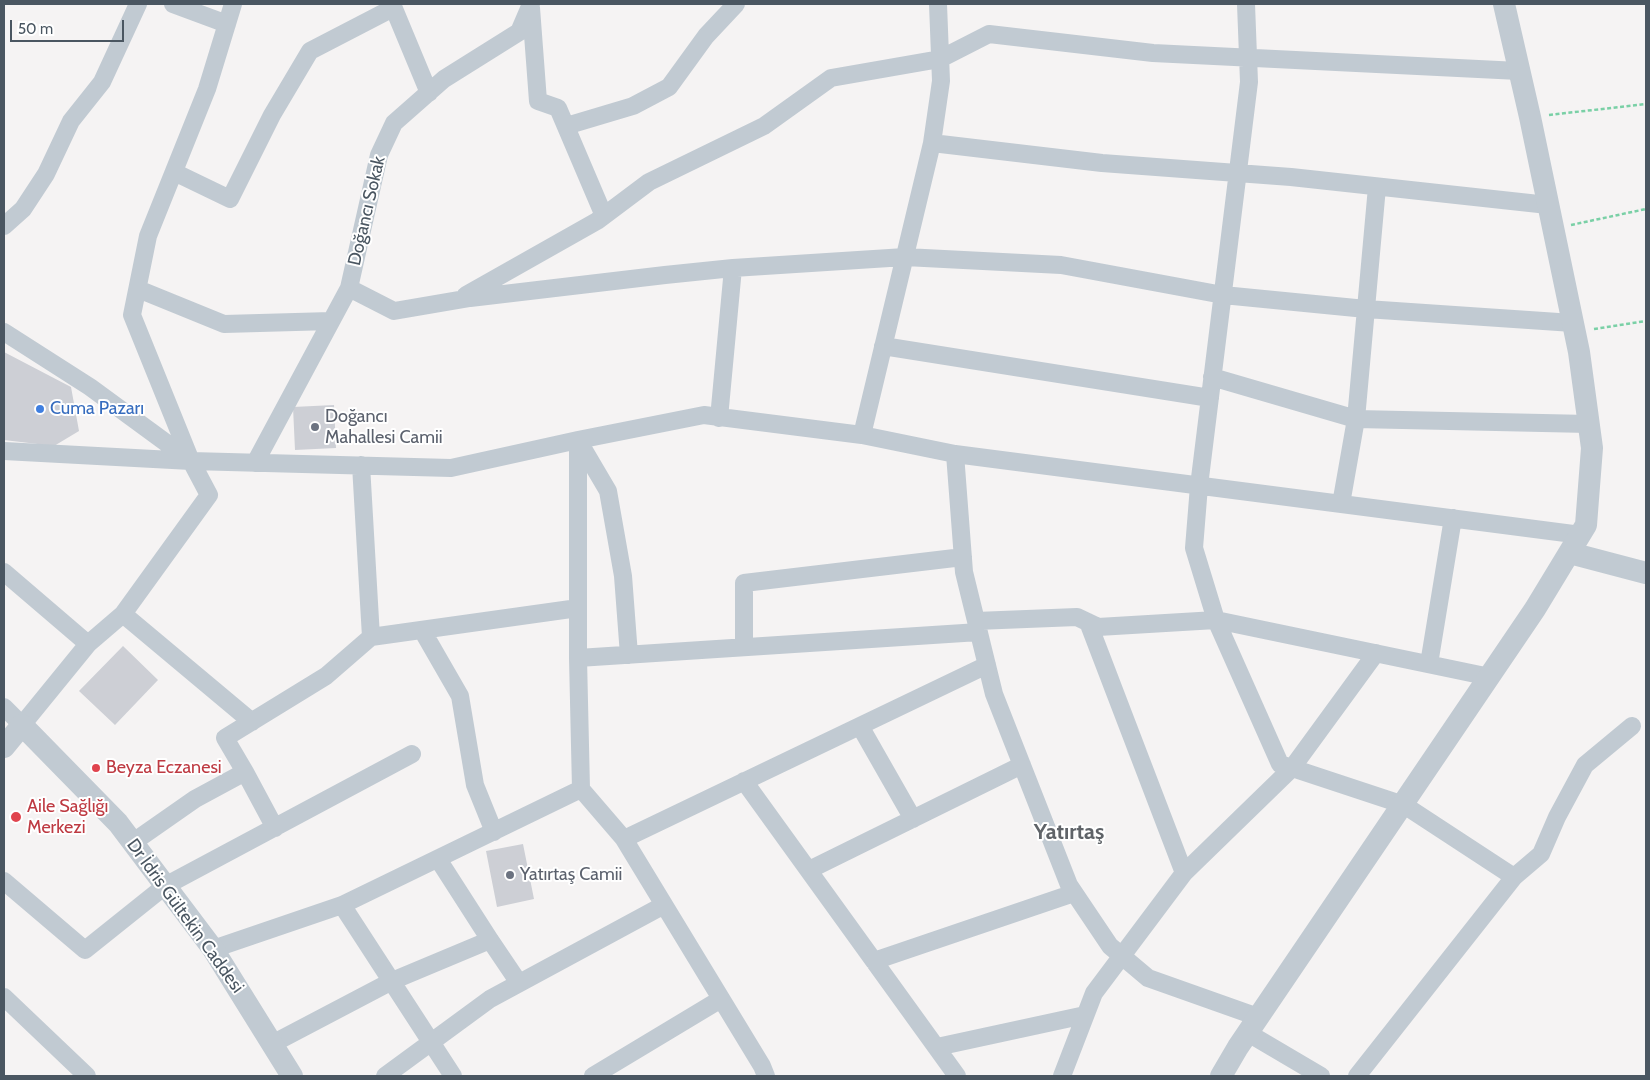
<!DOCTYPE html>
<meta charset="utf-8">
<style>
body{margin:0}
#map{position:relative;width:1650px;height:1080px;overflow:hidden;background:#f5f3f3;font-family:Cabin,sans-serif}
canvas{display:block}
.frame{position:absolute;inset:0;border:5px solid #4a5661;pointer-events:none}
.scale{position:absolute;left:10px;top:20px;width:114px;height:22px;box-sizing:border-box;border:2px solid #4a5661;border-top:0;padding-left:6px;font-size:15px;line-height:18px;white-space:nowrap;color:#4a5661;-webkit-text-stroke:4px #fff;paint-order:stroke}
</style>
<div id="map">
<canvas width="1650" height="1080"></canvas>
<div class="frame"></div>
<div class="scale">50 m</div>
</div>
<script>
const c = document.querySelector('canvas').getContext('2d');
c.lineJoin = 'round';
function fillPath(path, color) {
  c.fillStyle = color;
  c.fill(path, 'evenodd');
}
function shape(rows) {
  const path = new Path2D();
  for (const r of rows) {
    path.moveTo(r[0], r[1]);
    for (let i = 2; i < r.length; i += 2) path.lineTo(r[i], r[i + 1]);
  }
  return path;
}
function trace(path, color, width, dash) {
  c.strokeStyle = color;
  c.lineWidth = width;
  c.lineCap = dash ? 'butt' : 'round';
  c.setLineDash(dash || []);
  c.stroke(path);
}
function drawText(font, color, halo, rows, align = 'center') {
  c.font = font + ' Cabin,sans-serif';
  c.lineWidth = 4;
  c.setLineDash([]);
  c.textBaseline = 'middle';
  c.strokeStyle = halo;
  c.fillStyle = color;
  for (const [text, x, y, turn = 0] of rows) {
    c.save();
    c.translate(x, y);
    c.rotate((+turn || 0) * Math.PI / 180);
    c.textAlign = isNaN(turn) ? turn : align;
    if (halo) c.strokeText(text, 0, 0);
    c.fillText(text, 0, 0);
    c.restore();
  }
}
const building = shape([
 [4,352,71,387,79,431,54,446,4,440],
 [334,405,336,448,295,450,293,407],
 [123,646,158,680,115,725,79,691],
 [523,844,534,899,497,907,486,851]
]);
const path = shape([
 [1549,115,1646,104],
 [1571,225,1646,209],
 [1594,329,1646,321]
]);
const minor = shape([
 [173,4,227,24],
 [392,4,429,93],
 [1246,4,1249,82,1199,486,1194,548,1216,620,1280,764,1404,805,1514,877,1541,854,1557,817,1585,765,1632,726],
 [531,8,538,101,558,108,604,216],
 [566,126,633,106,669,87,706,36,736,4],
 [932,143,1102,163,1291,177,1548,205],
 [174,172,230,199,272,115,310,51,393,8],
 [4,226,23,209,46,174,71,121,102,82,138,4],
 [349,288,394,311,470,298,665,275,733,268,905,257,1061,265,1223,295,1366,309,1573,323],
 [138,289,224,324,331,321],
 [466,295,597,221,649,182,764,126,831,78,940,59,989,34,1153,53,1519,71],
 [4,332,90,387,191,461,209,495,123,614,88,644,22,725,4,707],
 [883,346,1210,398],
 [1212,377,1356,419,1589,424],
 [719,418,733,268],
 [862,435,932,143,941,81,938,4],
 [578,440,578,658,581,789,624,839,762,1066,766,1076],
 [578,440,608,491,623,576,629,655],
 [4,451,191,461,451,468,578,440,704,415,862,435,955,454,1581,535],
 [955,454,964,572,994,694,1069,885,1110,946,1148,978,1258,1017],
 [191,461,132,315,148,236,207,89,233,4],
 [255,463,349,288,379,155,394,123,444,79,519,32,531,4],
 [1341,504,1356,419,1377,187],
 [4,572,88,644],
 [123,614,252,722],
 [976,621,1077,617,1098,627,1216,620,1490,677],
 [1088,622,1184,873],
 [422,630,460,696,475,785,494,832],
 [371,637,578,608],
 [744,647,744,583,963,557],
 [578,658,979,632],
 [1429,664,1453,518],
 [860,726,913,819],
 [245,772,275,828],
 [744,781,957,1076],
 [624,839,987,665],
 [132,843,195,799,245,772,225,738,326,676,371,637,361,465],
 [438,859,490,940,519,983],
 [809,870,1022,765],
 [4,881,85,950,165,886,412,754],
 [342,905,453,1076],
 [213,949,342,905,581,789],
 [874,961,1074,893],
 [4,997,87,1076],
 [1248,1033,1321,1076],
 [272,1044,392,981,490,940],
 [937,1047,1085,1015],
 [385,1076,490,999,664,905],
 [593,1076,721,999],
 [1062,1076,1094,993,1184,873,1292,768,1376,653],
 [1357,1076,1514,877]
]);
const tertiary = shape([
 [1570,553,1646,573],
 [4,747,22,725,118,823,213,949,292,1076],
 [1221,1076,1238,1047,1535,609,1586,525,1592,448,1579,352,1530,117,1504,4]
]);
const markers = [
 [40,409,5,"#3f7fe0"],
 [315,427,5,"#6b7280"],
 [96,768,5,"#e0444e"],
 [16,817,6,"#e0444e"],
 [510,875,5,"#6b7280"]
];
const streetNames = [
 ["Doğancı Sokak",367,211,-77],
 ["Dr İdris Gültekin Caddesi",185,916,54]
];
const shopNames = [
 ["Cuma Pazarı",50,409]
];
const worshipNames = [
 ["Doğancı",325,417],
 ["Mahallesi Camii",325,438],
 ["Yatırtaş Camii",520,875]
];
const healthNames = [
 ["Beyza Eczanesi",106,768],
 ["Aile Sağlığı",27,807],
 ["Merkezi",27,828]
];
const districtNames = [
 ["Yatırtaş",1069,833]
];
fillPath(building, '#cdcfd5');
trace(path, '#7ad0a6', 2.5, [4, 2.5]);
trace(minor, '#c1cad2', 18);
trace(tertiary, '#c1cad2', 22);
for (const [x, y, r, color] of markers) {
  const dot = new Path2D();
  dot.arc(x, y, r, 0, 2 * Math.PI);
  c.fillStyle = color;
  c.fill(dot);
  trace(dot, '#fff', 2);
}
drawText('18px', '#4a5661', '#fff', streetNames);
drawText('18px', '#366cbe', '#fff', shopNames, 'left');
drawText('18px', '#5b616d', '#fff', worshipNames, 'left');
drawText('18px', '#be3a42', '#fff', healthNames, 'left');
drawText('bold 22px', '#5f6368', '#fff', districtNames);
</script>
